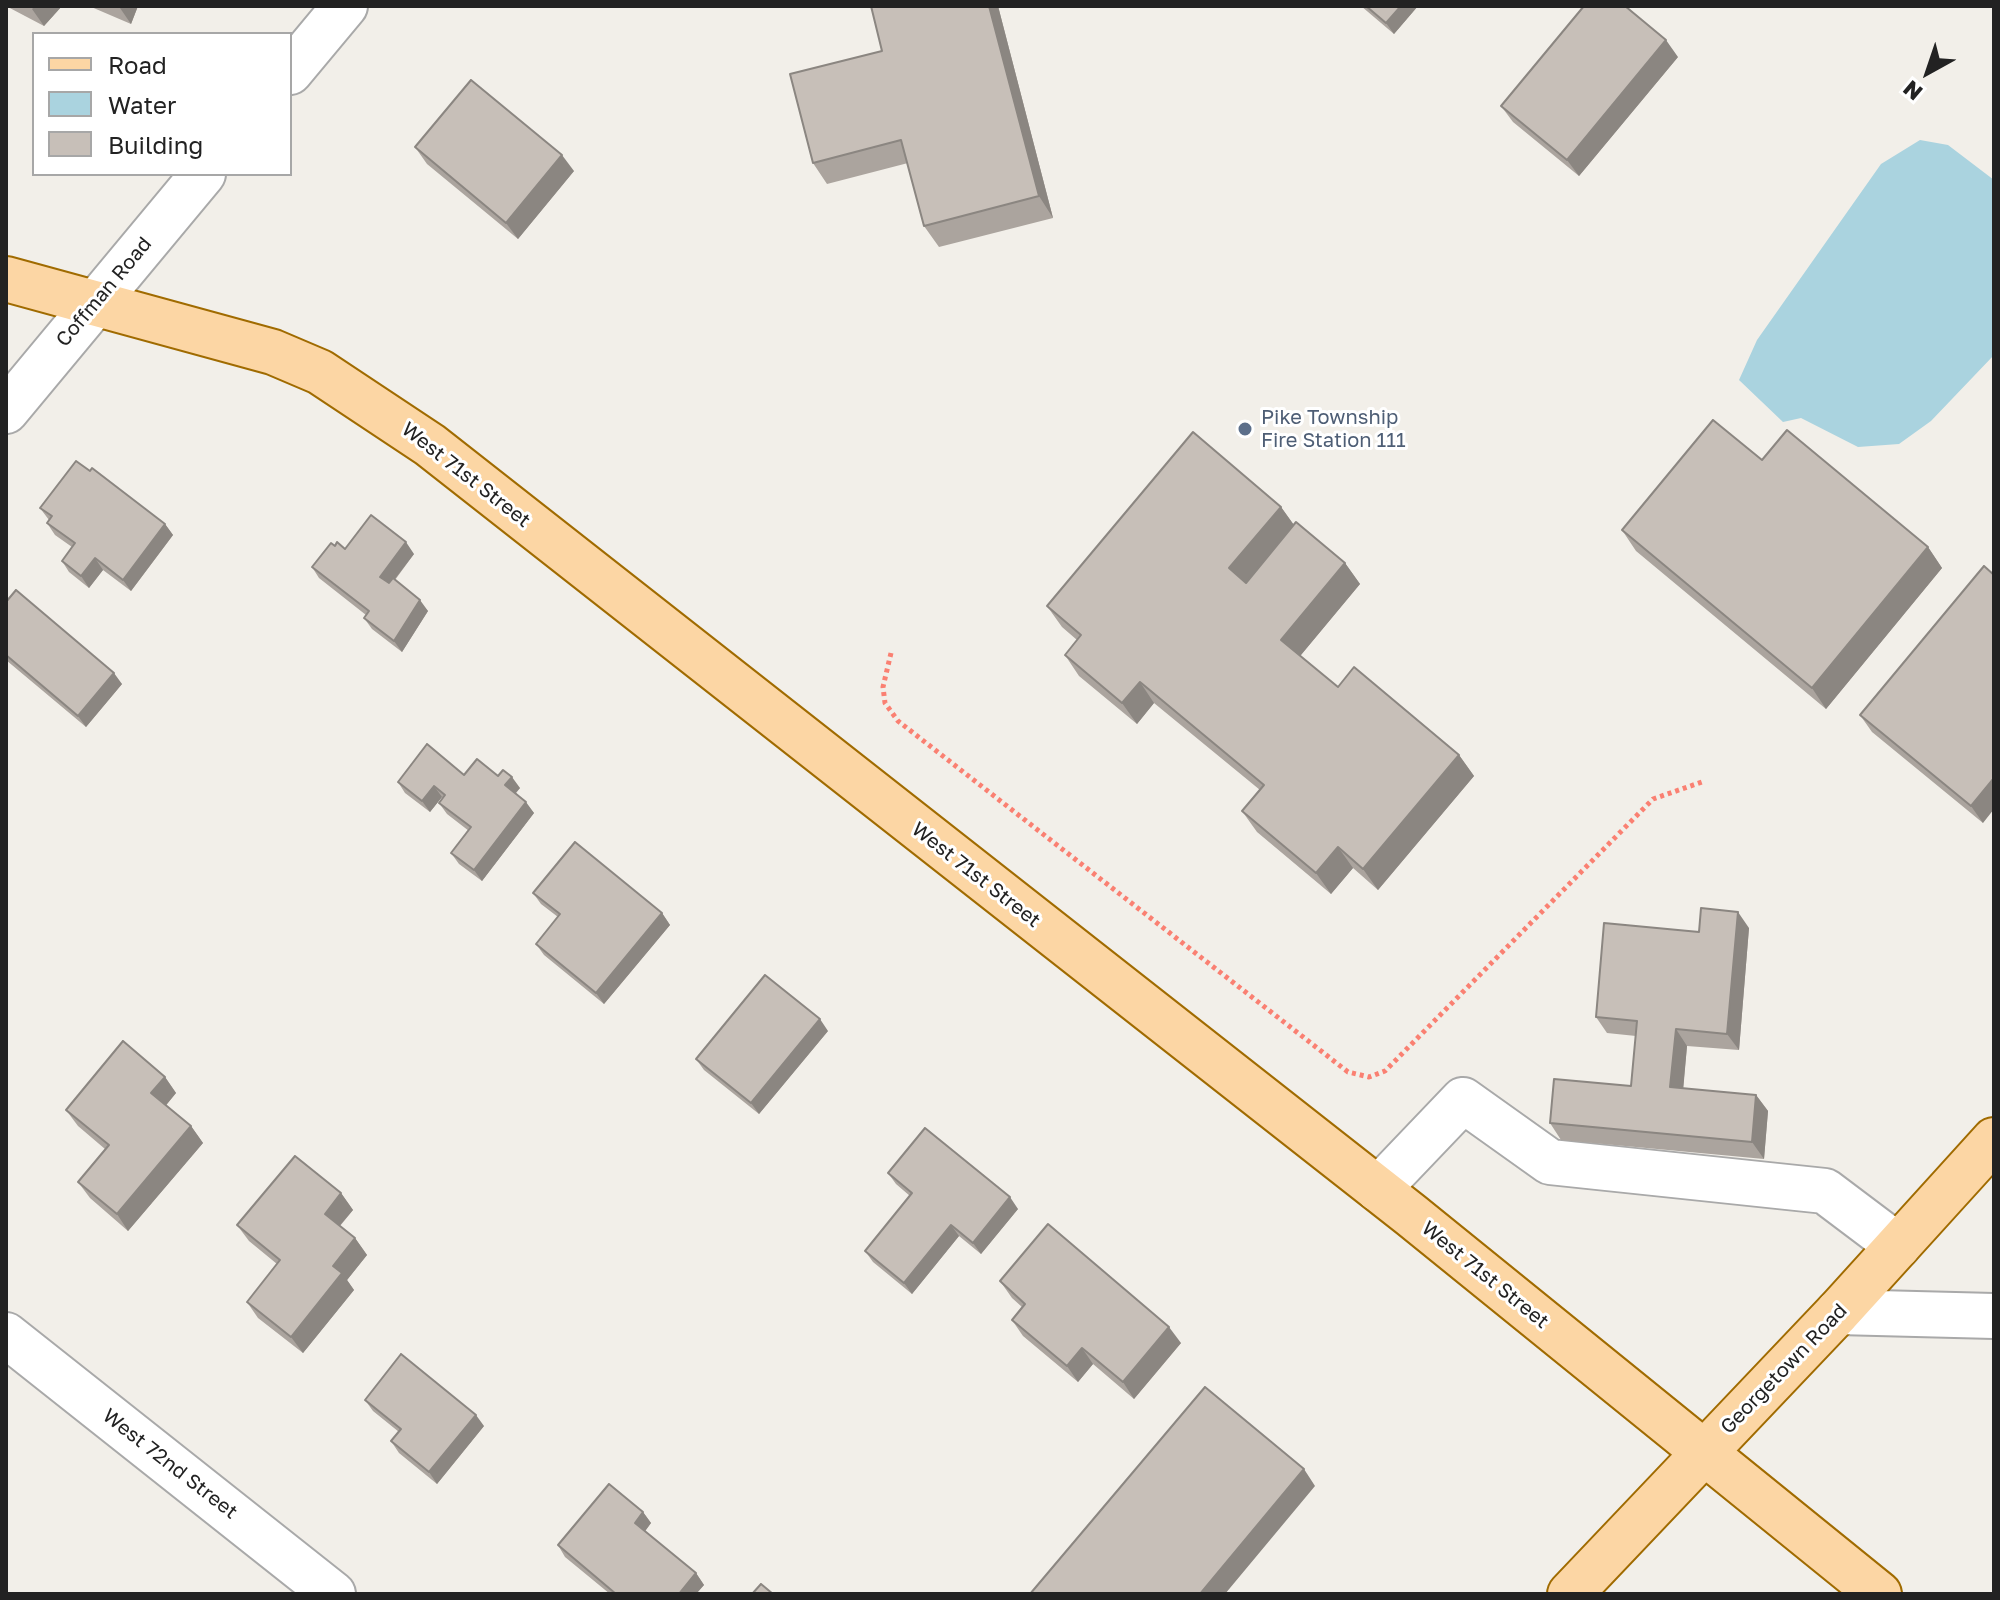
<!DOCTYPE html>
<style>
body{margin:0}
#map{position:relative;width:2000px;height:1600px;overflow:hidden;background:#f2efe9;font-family:"Golos Text",sans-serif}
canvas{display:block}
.frame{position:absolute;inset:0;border:8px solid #222;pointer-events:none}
.legend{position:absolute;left:32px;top:32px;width:260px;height:144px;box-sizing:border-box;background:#fff;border:2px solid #a7a7a7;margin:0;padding:10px 14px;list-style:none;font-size:24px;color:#222}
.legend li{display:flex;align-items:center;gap:16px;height:40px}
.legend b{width:40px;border:2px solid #a7a7a7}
.north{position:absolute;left:1888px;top:32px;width:80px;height:80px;-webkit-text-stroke:6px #fff;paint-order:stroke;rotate:220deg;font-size:22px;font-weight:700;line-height:32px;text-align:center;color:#222}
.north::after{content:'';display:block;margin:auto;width:28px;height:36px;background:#222;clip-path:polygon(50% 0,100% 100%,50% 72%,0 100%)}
</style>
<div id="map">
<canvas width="2000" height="1600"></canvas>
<div class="frame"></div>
<ul class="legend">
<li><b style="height:10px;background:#fcd6a4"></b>Road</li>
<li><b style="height:22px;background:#aad3df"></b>Water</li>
<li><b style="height:22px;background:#c7bfb8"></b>Building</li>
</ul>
<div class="north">N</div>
</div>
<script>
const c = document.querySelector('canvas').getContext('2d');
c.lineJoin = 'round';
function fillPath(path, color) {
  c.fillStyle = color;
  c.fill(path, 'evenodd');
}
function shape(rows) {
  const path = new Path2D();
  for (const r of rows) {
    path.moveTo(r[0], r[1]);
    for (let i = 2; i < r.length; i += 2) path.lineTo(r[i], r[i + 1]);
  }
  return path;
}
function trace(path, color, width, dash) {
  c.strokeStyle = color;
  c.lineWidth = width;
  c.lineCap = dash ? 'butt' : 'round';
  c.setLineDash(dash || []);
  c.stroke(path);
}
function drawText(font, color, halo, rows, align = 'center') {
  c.font = font + ' "Golos Text",sans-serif';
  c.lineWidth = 6;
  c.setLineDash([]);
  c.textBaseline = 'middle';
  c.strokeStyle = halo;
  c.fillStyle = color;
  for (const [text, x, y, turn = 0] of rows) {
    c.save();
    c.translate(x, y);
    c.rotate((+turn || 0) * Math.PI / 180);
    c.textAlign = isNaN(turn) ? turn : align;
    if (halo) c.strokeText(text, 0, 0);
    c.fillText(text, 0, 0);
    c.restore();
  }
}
const water = shape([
 [1920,140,1948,145,1994,180,1994,355,1931,421,1899,444,1858,447,1801,418,1783,422,1739,380,1757,340,1881,164]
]);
const path = shape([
 [891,653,883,687,885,703,898,721,1348,1072,1369,1077,1385,1071,1653,799,1702,782]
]);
const minor = shape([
 [290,72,345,6],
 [6,411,203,174],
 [1378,1189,1463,1100,1550,1162,1825,1191,1898,1246],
 [1838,1312,1994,1316],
 [6,1335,333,1594]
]);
const major = shape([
 [6,279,273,352,320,372,430,445,1411,1215,1879,1594],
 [1570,1594,1838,1312,1994,1140]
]);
const wall = shape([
 [6,6,62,6,44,26],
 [89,6,138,6,131,24],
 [871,6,998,6,1053,218,939,247,924,226,908,163,827,184,813,163,882,51],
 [1361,6,1418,6,1394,34],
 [1678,57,1579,176,1513,122,1501,106],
 [415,147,574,171,518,239,427,164],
 [1762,460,1928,547,1942,568,1826,709,1636,551,1622,530],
 [1281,507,1294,525,1345,563,1360,584,1300,656,1338,687,1459,755,1474,776,1378,890,1353,868,1331,894,1257,832,1242,811,1260,790,1154,703,1137,724,1079,676,1065,655,1077,640,1062,627,1047,606],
 [40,508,165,524,173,535,131,591,103,570,89,588,69,572,62,561,72,547,55,535,47,523,49,520],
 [345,549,414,554,395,580,428,611,402,652,372,629,364,618,366,615,319,578,312,567],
 [1984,566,1983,823,1872,732,1860,715],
 [6,602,122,684,86,727,6,660],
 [464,775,498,776,520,788,516,793,534,813,482,881,459,864,451,853,469,831,447,814,439,803,443,798,442,797,430,812,405,793,398,782],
 [533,893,662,913,670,925,604,1004,544,955,536,944,558,917,541,904],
 [1749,928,1739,1050,1687,1046,1683,1088,1756,1095,1768,1111,1764,1159,1561,1140,1550,1123,1631,1086,1636,1036,1607,1033,1596,1017,1699,932],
 [828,1031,759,1114,704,1070,696,1059],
 [165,1077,176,1093,166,1105,191,1126,203,1143,128,1231,90,1198,78,1182,105,1149,78,1126,66,1110],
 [888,1173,1018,1209,981,1254,959,1236,912,1294,873,1262,865,1251,910,1196,896,1184],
 [341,1193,353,1210,340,1226,355,1238,367,1255,347,1280,354,1290,303,1353,258,1318,247,1302,277,1264,249,1241,237,1225],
 [1000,1281,1181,1343,1134,1399,1093,1364,1078,1382,1023,1336,1012,1320,1022,1307,1012,1298],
 [365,1400,484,1426,437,1484,399,1453,391,1441,399,1432,373,1411],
 [643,1512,651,1523,645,1531,696,1573,704,1585,696,1594,610,1594,565,1557,558,1545]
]);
const shadedWall = shape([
 [35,6,62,6,44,26,32,9],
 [120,6,138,6,131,24,120,8],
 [989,6,998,6,1053,218,1039,196],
 [1401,6,1418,6,1394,34,1386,23],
 [1666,40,1678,57,1579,176,1567,160],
 [562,155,574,171,518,239,506,223],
 [1281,507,1296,528,1244,590,1229,568],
 [165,524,173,535,131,591,123,580],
 [406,542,414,554,388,588,380,577],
 [1928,547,1942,568,1826,709,1812,688],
 [95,558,103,570,89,588,81,576],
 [1345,563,1360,584,1296,661,1281,640],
 [420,600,428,611,402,652,394,641],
 [114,673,122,684,86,727,78,716],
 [1140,682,1154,703,1137,724,1122,703],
 [1459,755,1474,776,1378,890,1363,869],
 [512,777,520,788,513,796,505,785],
 [1994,778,1994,809,1983,823,1971,806],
 [434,786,442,797,430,812,422,801],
 [526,802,534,813,482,881,474,870],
 [1338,847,1353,868,1331,894,1316,873],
 [1738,912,1749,928,1739,1050,1727,1034],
 [662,913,670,925,604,1004,596,993],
 [820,1019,828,1031,759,1114,751,1103],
 [1676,1029,1687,1046,1682,1103,1670,1087],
 [165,1077,176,1093,163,1109,151,1093],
 [1756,1095,1768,1111,1764,1159,1752,1142],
 [191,1126,203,1143,128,1231,117,1214],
 [341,1193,353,1210,336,1230,325,1214],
 [1010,1197,1018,1209,981,1254,973,1243],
 [951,1225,959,1236,912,1294,904,1283],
 [355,1238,367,1255,347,1280,354,1290,303,1353,291,1337,333,1266],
 [1169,1327,1181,1343,1134,1399,1123,1382],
 [1082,1348,1093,1364,1078,1382,1067,1366],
 [476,1415,484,1426,437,1484,429,1472],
 [1304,1469,1315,1486,1225,1594,1200,1594],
 [643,1512,651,1523,643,1534,635,1523],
 [696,1573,704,1585,696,1594,679,1594]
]);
const building = shape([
 [871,6,989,6,1039,196,924,226,901,140,813,163,790,74,882,51,871,6],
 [1366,6,1401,6,1386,23,1366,6],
 [1584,6,1625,6,1666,40,1567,160,1501,106,1584,6],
 [471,80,562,155,506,223,415,147,471,80],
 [1713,420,1762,460,1787,430,1928,547,1812,688,1622,530,1713,420],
 [1193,432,1281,507,1229,568,1246,583,1296,522,1345,563,1281,640,1338,687,1354,667,1459,755,1363,869,1338,847,1316,873,1242,811,1264,785,1140,682,1122,703,1065,655,1081,635,1047,606,1193,432],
 [76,461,90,471,92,468,165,524,123,580,95,558,81,576,62,561,75,543,47,523,52,516,40,508,76,461],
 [371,515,406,542,380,577,389,583,393,578,420,600,394,641,364,618,369,611,312,567,331,543,335,546,337,542,345,549,371,515],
 [1984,566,1994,575,1994,778,1971,806,1860,715,1984,566],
 [16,590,114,673,78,716,6,655,6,602,16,590],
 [427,744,464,775,477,759,498,776,503,770,512,777,505,785,526,802,474,870,451,853,471,827,439,803,445,795,434,786,422,801,398,782,427,744],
 [575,842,662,913,596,993,536,944,560,914,533,893,575,842],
 [1701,908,1738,912,1727,1034,1676,1029,1670,1087,1756,1095,1752,1142,1550,1123,1554,1079,1631,1086,1637,1021,1596,1017,1604,923,1699,932,1701,908],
 [765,975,820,1019,751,1103,696,1059,765,975],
 [123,1041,165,1077,151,1093,191,1126,117,1214,78,1182,109,1145,66,1110,123,1041],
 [925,1128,1010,1197,973,1243,951,1225,904,1283,865,1251,912,1193,888,1173,925,1128],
 [295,1156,341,1193,325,1214,355,1238,333,1266,342,1273,291,1337,247,1302,280,1260,237,1225,295,1156],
 [1048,1224,1169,1327,1123,1382,1082,1348,1067,1366,1012,1320,1025,1304,1000,1281,1048,1224],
 [401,1354,476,1415,429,1472,391,1441,401,1429,365,1400,401,1354],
 [1205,1387,1304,1469,1200,1594,1030,1594,1205,1387],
 [609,1484,643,1512,635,1523,696,1573,679,1594,616,1594,558,1545,609,1484],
 [761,1584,773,1594,752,1594,761,1584]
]);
const markers = [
 [1245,429,8,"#5c6f8a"]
];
const streetNames = [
 ["Coffman Road",104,292,-50],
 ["West 71st Street",466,475,38],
 ["West 71st Street",976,875,38],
 ["West 71st Street",1485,1275,39],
 ["Georgetown Road",1784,1369,-46],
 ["West 72nd Street",170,1464,38]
];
const serviceNames = [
 ["Pike Township",1261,418],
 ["Fire Station 111",1261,441]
];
fillPath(water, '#aad3df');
trace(minor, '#a9a9a9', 48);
trace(major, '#a06b00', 48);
trace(path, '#fa8072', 5, [4, 4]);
trace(minor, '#fff', 44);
trace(major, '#fcd6a4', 44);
fillPath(wall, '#aba49e');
fillPath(shadedWall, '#8b8681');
fillPath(building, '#c7bfb8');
trace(building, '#8b8681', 2);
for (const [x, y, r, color] of markers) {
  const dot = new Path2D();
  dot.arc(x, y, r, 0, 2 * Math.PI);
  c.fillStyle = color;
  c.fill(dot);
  trace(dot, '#fff', 3);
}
drawText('20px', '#222', '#fff', streetNames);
drawText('20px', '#4e5e75', '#fff', serviceNames, 'left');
</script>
